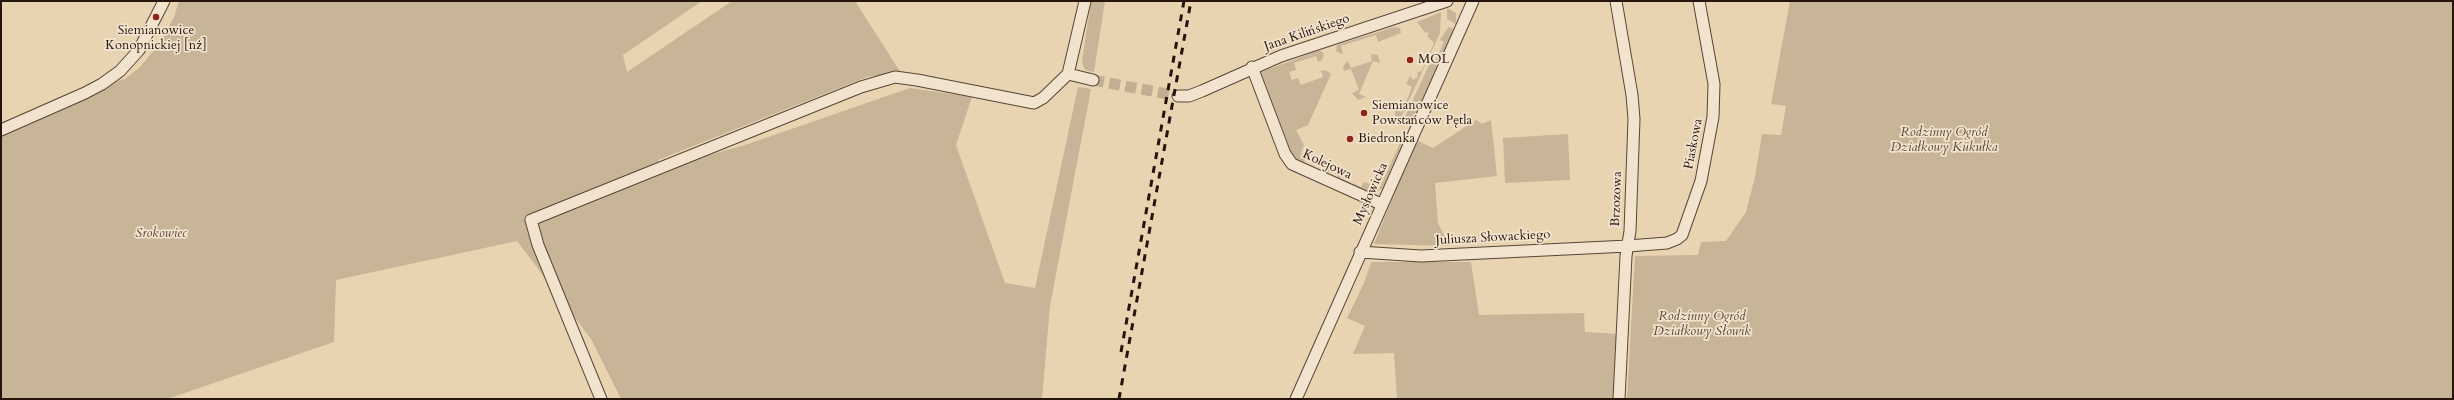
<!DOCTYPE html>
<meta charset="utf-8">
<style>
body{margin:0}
#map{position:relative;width:2454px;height:400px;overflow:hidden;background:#e9d4b2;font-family:Cardo,serif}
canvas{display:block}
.frame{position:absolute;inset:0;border:2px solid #25150d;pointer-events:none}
</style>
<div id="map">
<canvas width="2454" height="400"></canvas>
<div class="frame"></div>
</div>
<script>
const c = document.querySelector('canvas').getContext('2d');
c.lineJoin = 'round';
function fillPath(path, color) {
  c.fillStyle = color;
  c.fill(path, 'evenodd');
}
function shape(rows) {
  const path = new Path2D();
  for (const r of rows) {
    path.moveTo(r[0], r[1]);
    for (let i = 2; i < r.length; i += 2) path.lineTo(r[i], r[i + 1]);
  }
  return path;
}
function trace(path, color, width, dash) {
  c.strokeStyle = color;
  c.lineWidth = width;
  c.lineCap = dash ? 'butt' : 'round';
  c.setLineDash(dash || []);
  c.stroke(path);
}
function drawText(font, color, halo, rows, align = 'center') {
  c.font = font + ' Cardo,serif';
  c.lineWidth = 3.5;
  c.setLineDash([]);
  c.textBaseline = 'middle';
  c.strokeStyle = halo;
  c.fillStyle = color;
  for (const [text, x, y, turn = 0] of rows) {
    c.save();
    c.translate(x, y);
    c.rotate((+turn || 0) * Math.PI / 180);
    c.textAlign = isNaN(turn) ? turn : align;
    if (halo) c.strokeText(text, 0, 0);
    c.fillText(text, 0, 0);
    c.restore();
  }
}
const green = shape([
 [179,1,702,1,623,55,627,72,732,1,855,1,901,73,867,77,658,160,661,169,748,144,910,88,972,97,956,145,1005,283,1035,288,1078,87,1091,89,1050,306,1042,399,621,399,591,339,517,241,336,280,334,342,167,399,1,399,1,129,102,84,125,79,140,67,160,43,174,17],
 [1091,1,1105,1,1094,72,1085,70,1082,62],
 [1790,1,2453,1,2453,399,1627,399,1635,256,1698,255,1701,242,1726,241,1746,212,1755,177,1762,134,1781,135,1786,106,1771,104],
 [1447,8,1456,13,1456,24,1447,19],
 [1441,12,1440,33,1400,120,1395,116,1395,110,1402,112,1412,87,1406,84,1410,76,1413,80,1418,77,1417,73,1422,70,1434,43,1427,36,1429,34,1427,32,1425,33,1417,22],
 [1394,27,1400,28,1401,33,1378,42,1376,35,1341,46,1343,54,1342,54,1336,51,1337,45],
 [1448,27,1454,29,1415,117,1409,121,1405,122,1403,121,1430,63,1434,64,1444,42,1440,40],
 [1320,50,1324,54,1322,60,1318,62,1316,56,1294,63,1296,70,1289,72,1292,80,1298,78,1301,85,1323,77,1321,70,1327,71,1331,74,1308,125,1296,130,1304,145,1301,153,1306,156,1304,163,1325,172,1329,165,1330,171,1324,174,1296,161,1292,155,1261,72],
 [1371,54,1378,55,1380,63,1373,61,1359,94,1366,97,1358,100,1352,93,1359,90,1351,69,1344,71,1343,66,1348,61,1351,68,1372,61],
 [1373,101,1387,106,1386,107,1381,111,1375,109],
 [1476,120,1482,124,1491,120,1497,176,1435,183,1438,223,1449,246,1374,244,1416,140,1433,148],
 [1568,134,1570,180,1505,183,1503,138],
 [1402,139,1402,144,1382,189,1372,193,1379,189],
 [1342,171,1340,178,1361,187,1364,182,1370,184,1367,191,1337,178,1338,173],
 [1371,262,1471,262,1479,315,1584,313,1585,332,1619,334,1613,399,1397,399,1394,353,1353,354,1365,326,1347,318,1364,283]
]);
const minorTunnel = shape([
 [1093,80,1178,96]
]);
const minor = shape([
 [1616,1,1632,95,1634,119,1630,231,1626,256,1619,399],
 [1252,67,1285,154,1292,164,1381,204],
 [1068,74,1093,80],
 [1178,96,1189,96,1202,91,1281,56,1447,1],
 [1,130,85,93,102,84,120,71,139,50,164,1],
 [1360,252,1421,256,1628,246,1667,243,1677,239,1682,235,1701,181,1713,117,1714,84,1699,1],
 [601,399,538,245,531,220,861,87,895,77,917,80,1034,103,1043,98,1068,74,1085,1],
 [1296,399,1473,1]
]);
const rail = shape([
 [1121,352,1184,1],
 [1119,399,1191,1]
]);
const markers = [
 [156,17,4,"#8f2418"],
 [1410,60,4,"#8f2418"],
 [1364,113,4,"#8f2418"],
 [1350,139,4,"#8f2418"]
];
const poiNames = [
 ["Siemianowice",156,31,"center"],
 ["Konopnickiej [nż]",156,46,"center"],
 ["MOL",1418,60],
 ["Siemianowice",1372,106],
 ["Powstańców Pętla",1372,121],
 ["Biedronka",1358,139]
];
const streetNames = [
 ["Jana Kilińskiego",1307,33,-19],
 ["Piaskowa",1694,144,-79],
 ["Kolejowa",1327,165,25],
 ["Mysłowicka",1371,194,-66],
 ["Brzozowa",1617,199,-88],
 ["Juliusza Słowackiego",1493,238,-3]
];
const parkNames = [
 ["Rodzinny Ogród",1944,133],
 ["Działkowy Kukułka",1944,148],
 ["Srokowiec",161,234],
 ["Rodzinny Ogród",1702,317],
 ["Działkowy Słowik",1702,332]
];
fillPath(green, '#c8b496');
trace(minorTunnel, '#c2ae91', 11, [11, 5.5]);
trace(minor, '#564536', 13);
trace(minor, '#f1e3cd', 11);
trace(rail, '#25150d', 3, [7, 7]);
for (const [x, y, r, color] of markers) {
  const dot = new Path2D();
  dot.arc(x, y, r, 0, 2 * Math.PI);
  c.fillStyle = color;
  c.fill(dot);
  trace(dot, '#f1e3cd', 1.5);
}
drawText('13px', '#25150d', '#f1e3cd', poiNames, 'left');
drawText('13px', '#25150d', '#f1e3cd', streetNames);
drawText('italic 13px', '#564536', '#f1e3cd', parkNames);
</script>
